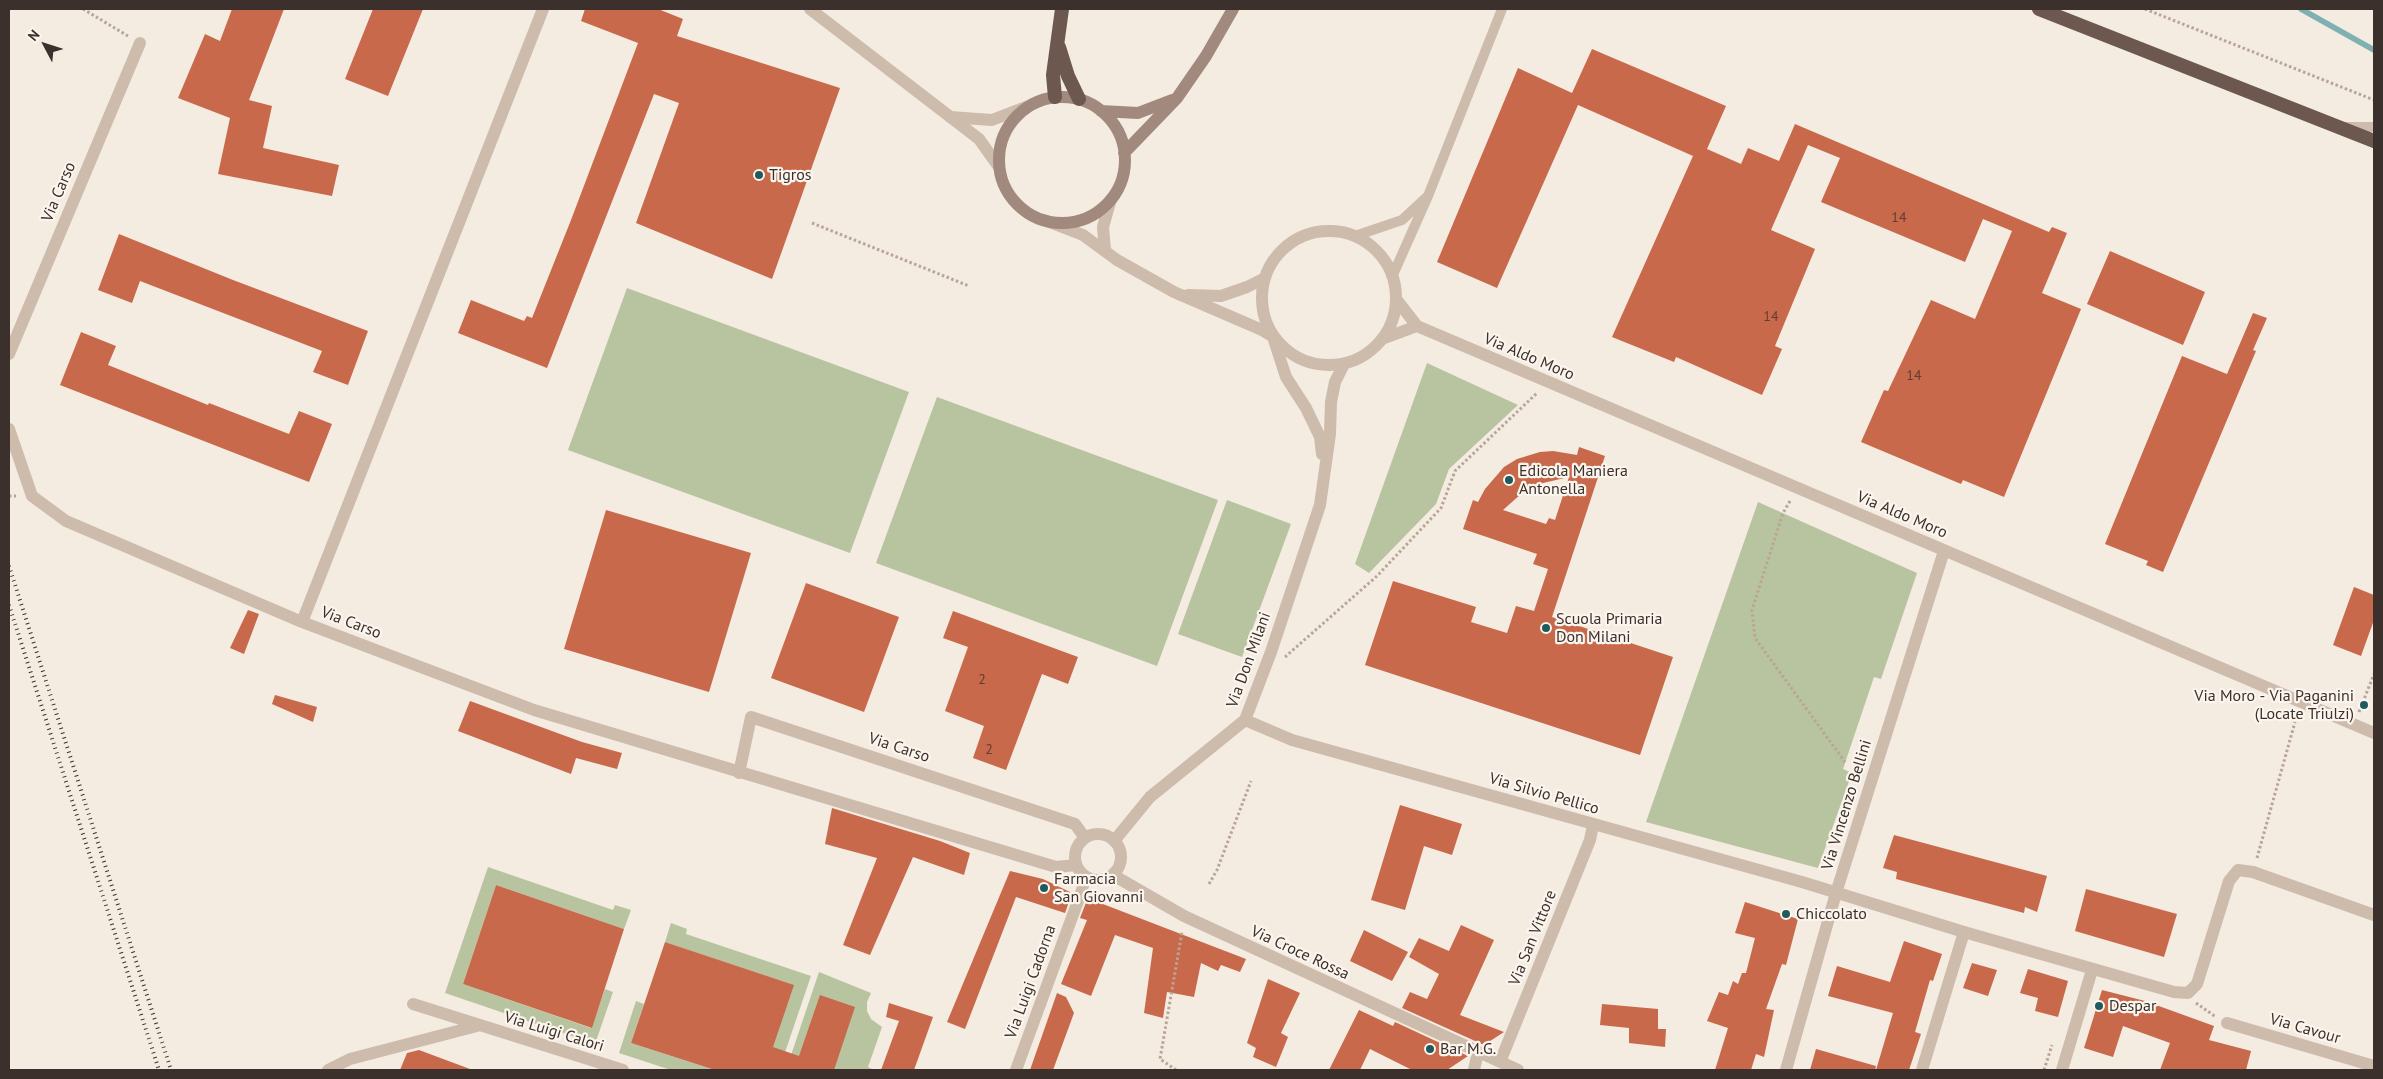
<!DOCTYPE html>
<style>
body{margin:0}
#map{position:relative;width:2383px;height:1079px;overflow:hidden;background:#f4ebe1;font-family:"PT Sans",sans-serif}
canvas{display:block}
.frame{position:absolute;inset:0;border:10px solid #3b302b;pointer-events:none}
.north{position:absolute;left:20px;top:20px;width:50px;height:50px;-webkit-text-stroke:4px #fbf5ee;paint-order:stroke;rotate:310deg;font-size:14px;font-weight:700;line-height:20px;text-align:center;color:#3b302b}
.north::after{content:'';display:block;margin:auto;width:18px;height:22px;background:#3b302b;clip-path:polygon(50% 0,100% 100%,50% 72%,0 100%)}
</style>
<div id="map">
<canvas width="2383" height="1079"></canvas>
<div class="frame"></div>
<div class="north">N</div>
</div>
<script>
const c = document.querySelector('canvas').getContext('2d');
c.lineJoin = 'round';
function fillPath(path, color) {
  c.fillStyle = color;
  c.fill(path, 'evenodd');
}
function shape(rows) {
  const path = new Path2D();
  for (const r of rows) {
    if (r.length === 3) {
      path.moveTo(r[0] + r[2], r[1]);
      path.arc(r[0], r[1], r[2], 0, 2 * Math.PI);
      continue;
    }
    path.moveTo(r[0], r[1]);
    for (let i = 2; i < r.length; i += 2) path.lineTo(r[i], r[i + 1]);
  }
  return path;
}
function trace(path, color, width, dash) {
  c.strokeStyle = color;
  c.lineWidth = width;
  c.lineCap = dash ? 'butt' : 'round';
  c.setLineDash(dash || []);
  c.stroke(path);
}
function drawText(font, color, halo, rows, align = 'center') {
  c.font = font + ' "PT Sans",sans-serif';
  c.lineWidth = 4.5;
  c.setLineDash([]);
  c.textBaseline = 'middle';
  c.strokeStyle = halo;
  c.fillStyle = color;
  for (const [text, x, y, turn = 0] of rows) {
    c.save();
    c.translate(x, y);
    c.rotate((+turn || 0) * Math.PI / 180);
    c.textAlign = isNaN(turn) ? turn : align;
    if (halo) c.strokeText(text, 0, 0);
    c.fillText(text, 0, 0);
    c.restore();
  }
}
const green = shape([
 [627,288,909,392,850,553,568,450],
 [1427,363,1518,405,1449,469,1436,504,1369,573,1355,564],
 [937,397,1218,500,1157,666,876,563],
 [1227,500,1291,524,1242,657,1178,634],
 [1758,502,1917,573,1881,679,1874,677,1843,769,1852,773,1818,868,1646,822],
 [488,867,613,910,615,905,631,910,624,929,496,885,463,984,591,1028,605,989,613,992,595,1044,445,993],
 [671,923,687,929,686,934,811,976,779,1070,765,1070,793,985,665,942],
 [819,972,871,993,867,1002,867,1011,871,1019,882,1027,868,1067,874,1070,786,1070],
 [636,1001,644,1004,631,1043,715,1070,671,1070,619,1053]
]);
const stream = shape([
 [2301,9,2374,50]
]);
const building = shape([
 [232,9,284,9,249,100,272,106,263,148,339,165,332,196,218,174,230,118,178,98,205,34,220,41],
 [373,9,423,9,388,96,345,79],
 [585,9,658,9,683,19,677,36,840,88,772,279,636,223,679,103,654,94,547,368,458,333,471,300,524,321,527,316,532,318,571,220,638,43,581,21],
 [1592,49,1726,106,1707,149,1741,164,1748,148,1779,161,1795,124,2049,232,2052,227,2067,233,2042,293,2081,309,2004,497,1963,480,1961,484,1861,442,1884,390,1888,391,1931,300,1975,319,2012,231,1983,219,1965,262,1821,202,1840,158,1808,145,1771,230,1815,249,1775,346,1782,349,1762,395,1676,357,1674,362,1612,337,1693,156,1578,105,1497,288,1437,262,1518,68,1572,93],
 [119,234,233,280,368,331,348,385,313,372,322,351,140,281,132,303,98,290],
 [2110,251,2205,292,2183,345,2087,304],
 [2253,313,2267,318,2253,350,2256,351,2163,572,2146,565,2148,561,2105,544,2182,356,2227,374],
 [81,332,116,346,108,365,208,405,209,403,289,434,299,411,332,424,309,482,60,385],
 [1579,447,1605,456,1552,617,1673,657,1640,755,1365,665,1393,581,1476,607,1471,622,1507,633,1516,606,1534,611,1548,569,1533,564,1537,554,1463,529,1473,500,1478,502,1485,489,1504,467,1517,459,1540,452,1553,451,1577,455],
 [1569,477,1555,520,1549,518,1546,524,1503,510,1530,486],
 [606,510,751,553,709,692,564,649],
 [806,583,899,617,864,712,771,678],
 [2354,587,2374,595,2374,620,2361,656,2333,645],
 [248,610,259,614,244,654,230,648],
 [953,611,1078,657,1068,684,1042,674,1006,770,973,758,984,726,945,711,968,647,943,638],
 [275,695,317,707,313,722,272,704],
 [470,701,582,742,622,753,617,769,576,758,571,774,458,731],
 [1400,805,1462,824,1452,855,1424,846,1405,910,1371,900],
 [832,808,940,841,970,853,964,875,913,857,870,955,843,945,877,858,825,844],
 [1894,835,2047,876,2037,912,2025,907,2024,913,1896,879,1897,872,1883,868],
 [1010,871,1043,879,1072,893,1065,913,1016,897,965,1029,947,1022],
 [496,885,624,929,592,1028,463,984],
 [2086,889,2177,914,2164,957,2075,931],
 [1087,900,1094,903,1095,901,1246,959,1240,972,1221,965,1218,971,1201,963,1194,997,1167,992,1163,1018,1144,1013,1153,948,1115,935,1091,996,1061,984,1087,920,1080,918],
 [1745,902,1798,919,1786,965,1782,964,1766,1009,1774,1010,1764,1057,1756,1054,1751,1070,1715,1070,1728,1028,1707,1021,1719,992,1728,995,1733,981,1738,984,1742,973,1746,973,1755,938,1735,933],
 [1461,925,1494,940,1460,1015,1504,1032,1484,1045,1402,1008,1410,992,1427,999,1439,974,1409,957,1419,938,1449,951],
 [1364,930,1408,952,1392,981,1350,961],
 [1904,941,1942,954,1933,981,1930,980,1915,1032,1921,1034,1909,1070,1876,1070,1893,1013,1828,996,1837,966,1890,982],
 [665,942,794,985,773,1047,799,1056,820,995,855,1007,834,1070,715,1070,631,1043],
 [1972,963,1997,970,1988,996,1963,988],
 [2028,969,2068,981,2058,1017,2035,1011,2038,998,2020,993],
 [1268,979,1300,993,1281,1033,1288,1037,1276,1067,1253,1057,1256,1048,1247,1043],
 [2102,990,2145,1001,2214,1026,2209,1040,2251,1051,2246,1070,2160,1070,2170,1043,2123,1026,2113,1057,2084,1048],
 [1057,993,1066,997,1074,1013,1053,1070,1030,1070],
 [889,1003,933,1017,914,1070,881,1070,899,1021,886,1017],
 [1602,1004,1658,1009,1658,1029,1666,1029,1665,1047,1629,1043,1629,1028,1600,1025],
 [1359,1010,1393,1026,1395,1022,1468,1056,1447,1070,1412,1070,1370,1049,1360,1070,1329,1070],
 [1816,1049,1876,1066,1875,1070,1810,1070],
 [419,1050,470,1069,470,1070,400,1070,407,1053]
]);
const path = shape([
 [83,9,128,36],
 [2145,9,2374,100],
 [812,223,969,286],
 [9,496,16,496],
 [1790,501,1783,513,1752,610,1755,638,1845,762],
 [1285,657,1377,576,1441,508,1455,471,1537,393],
 [2359,712,2374,674],
 [2257,858,2295,722],
 [1209,884,1217,870,1251,781],
 [2196,1003,2216,1017],
 [1176,1070,1160,1059,1182,932],
 [2044,1070,2052,1045]
]);
const service = shape([
 [2343,127,2374,127],
 [1428,196,1502,9],
 [1355,236,1402,220,1428,196,1392,277]
]);
const minor = shape([
 [1044,220,1083,235,1117,260,1174,292,1262,330,1274,337],
 [1329,298,67],
 [1105,250,1103,227,1111,199],
 [1188,295,1221,296,1247,287,1265,278],
 [1396,299,1417,326,2374,733],
 [1382,339,1417,326],
 [1274,340,1286,377,1306,408,1320,437,1322,454],
 [9,354,140,43],
 [9,429,32,496,66,521,302,622,534,710,1056,867,1076,865],
 [302,622,543,9],
 [1245,720,1292,740,1802,882,1964,932,2174,992,2188,993,2197,984,2229,881,2238,870,2253,872,2374,915],
 [739,773,751,717,1075,824,1085,838],
 [1098,857,23],
 [1114,841,1150,797,1245,720,1271,652,1320,505,1330,434,1331,402,1335,382,1344,364],
 [1113,875,1184,916,1518,1070],
 [413,1004,623,1070],
 [2227,1023,2374,1066],
 [1500,1062,1590,840,1593,825],
 [328,1070,350,1059,477,1026],
 [1016,1070,1082,890,1085,877],
 [1474,1070,1478,1052],
 [1786,1070,1836,893,1944,551],
 [1922,1070,1964,932],
 [2062,1070,2092,970]
]);
const tertiary = shape([
 [810,9,979,139,999,167],
 [950,117,992,120,1031,105]
]);
const secondary = shape([
 [1062,160,63],
 [1101,111,1138,113,1172,100],
 [1124,153,1177,98,1206,56,1233,9]
]);
const trunk = shape([
 [2039,9,2374,141],
 [1059,47,1068,76,1079,99],
 [1055,97,1053,75,1062,9]
]);
const rail = shape([
 [9,566,171,1070],
 [9,605,159,1070]
]);
const markers = [
 [759,175,5,"#1f5a5e"],
 [1509,480,5,"#1f5a5e"],
 [1546,628,5,"#1f5a5e"],
 [2364,705,5,"#1f5a5e"],
 [1044,888,5,"#1f5a5e"],
 [1786,914,5,"#1f5a5e"],
 [2099,1006,5,"#1f5a5e"],
 [1430,1049,5,"#1f5a5e"]
];
const numberNames = [
 ["14",1899,218],
 ["14",1771,317],
 ["14",1914,376],
 ["2",982,680],
 ["2",989,750]
];
const poiNames = [
 ["Tigros",769,175],
 ["Edicola Maniera",1519,471],
 ["Antonella",1519,489],
 ["Scuola Primaria",1556,619],
 ["Don Milani",1556,637],
 ["Via Moro - Via Paganini",2354,696,"right"],
 ["(Locate Triulzi)",2354,714,"right"],
 ["Farmacia",1054,879],
 ["San Giovanni",1054,897],
 ["Chiccolato",1796,914],
 ["Despar",2109,1006],
 ["Bar M.G.",1440,1049]
];
const streetNames = [
 ["Via Carso",59,192,-67],
 ["Via Aldo Moro",1529,357,23],
 ["Via Aldo Moro",1902,515,23],
 ["Via Carso",351,623,21],
 ["Via Don Milani",1249,660,-70],
 ["Via Carso",899,748,18],
 ["Via Silvio Pellico",1544,794,16],
 ["Via Vincenzo Bellini",1847,805,-73],
 ["Via San Vittore",1533,938,-68],
 ["Via Croce Rossa",1300,953,25],
 ["Via Luigi Cadorna",1031,982,-70],
 ["Via Cavour",2305,1029,16],
 ["Via Luigi Calori",554,1032,17]
];
fillPath(green, '#b8c4a0');
trace(stream, '#7fb0b2', 5.5);
fillPath(building, '#c8694b');
trace(path, '#b9a596', 3, [2.5, 2.5]);
trace(service, '#cdbbac', 10);
trace(minor, '#cdbbac', 12);
trace(tertiary, '#cdbbac', 12);
trace(secondary, '#a18a7d', 12);
trace(trunk, '#6c584f', 14);
trace(rail, '#3b302b', 4, [1, 4]);
for (const [x, y, r, color] of markers) {
  const dot = new Path2D();
  dot.arc(x, y, r, 0, 2 * Math.PI);
  c.fillStyle = color;
  c.fill(dot);
  trace(dot, '#fbf5ee', 2);
}
drawText('14px', '#5e3e33', null, numberNames);
drawText('16px', '#3b302b', '#fbf5ee', poiNames, 'left');
drawText('16px', '#3b302b', '#fbf5ee', streetNames);
</script>
